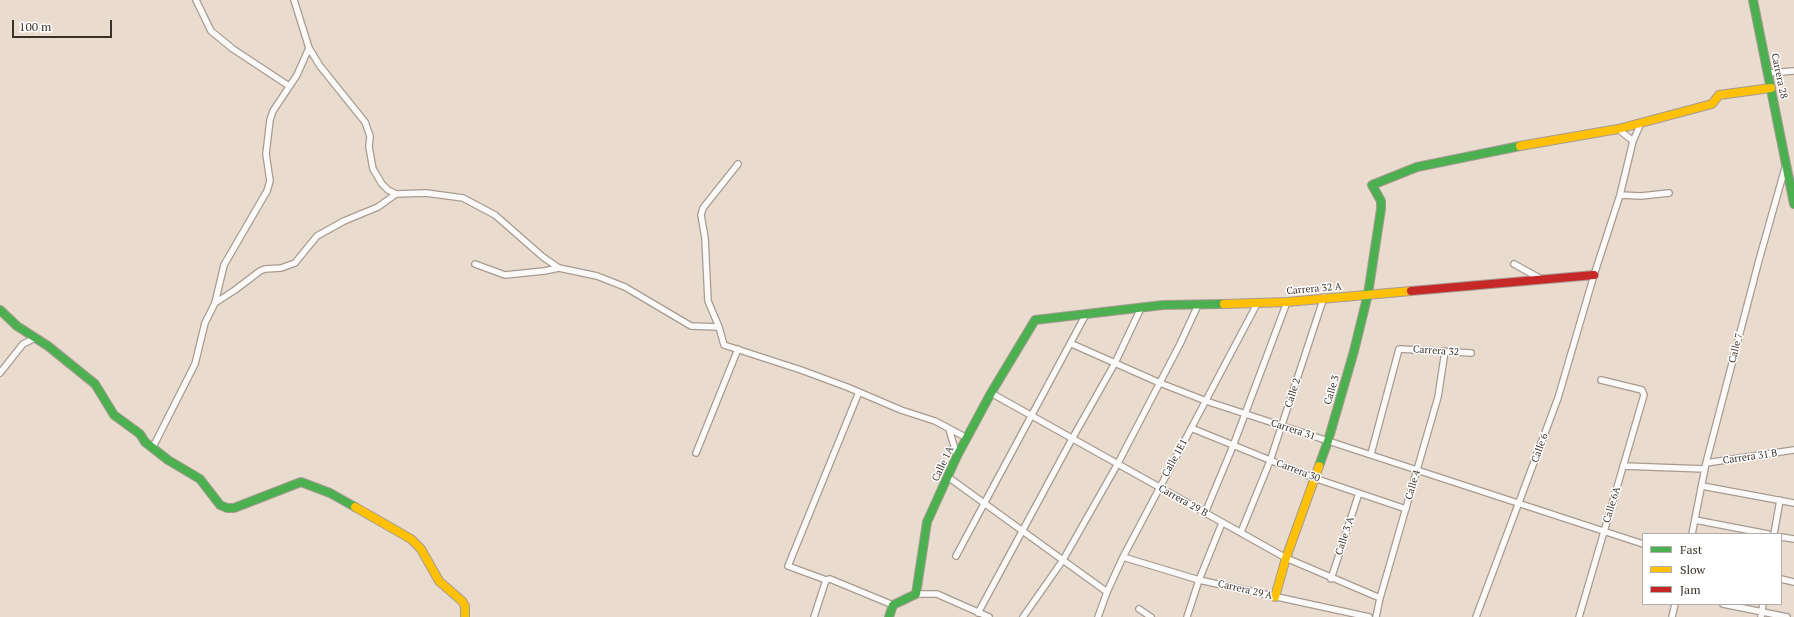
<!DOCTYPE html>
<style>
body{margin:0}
#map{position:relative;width:1794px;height:617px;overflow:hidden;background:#eadbcf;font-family:"PT Serif",serif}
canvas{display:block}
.legend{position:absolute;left:1642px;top:533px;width:140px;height:72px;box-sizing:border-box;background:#fff;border:1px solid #b1ada9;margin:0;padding:5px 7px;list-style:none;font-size:12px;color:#3b3128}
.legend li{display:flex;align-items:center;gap:8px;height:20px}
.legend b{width:20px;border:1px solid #b1ada9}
.scale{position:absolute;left:12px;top:20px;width:100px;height:18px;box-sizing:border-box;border:2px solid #3b3128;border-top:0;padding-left:5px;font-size:12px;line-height:14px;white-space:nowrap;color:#3b3128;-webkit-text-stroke:3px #fff;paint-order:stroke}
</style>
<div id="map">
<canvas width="1794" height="617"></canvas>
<ul class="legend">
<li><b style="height:5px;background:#4caf50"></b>Fast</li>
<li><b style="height:5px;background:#ffc107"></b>Slow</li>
<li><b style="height:5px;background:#c62828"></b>Jam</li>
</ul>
<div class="scale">100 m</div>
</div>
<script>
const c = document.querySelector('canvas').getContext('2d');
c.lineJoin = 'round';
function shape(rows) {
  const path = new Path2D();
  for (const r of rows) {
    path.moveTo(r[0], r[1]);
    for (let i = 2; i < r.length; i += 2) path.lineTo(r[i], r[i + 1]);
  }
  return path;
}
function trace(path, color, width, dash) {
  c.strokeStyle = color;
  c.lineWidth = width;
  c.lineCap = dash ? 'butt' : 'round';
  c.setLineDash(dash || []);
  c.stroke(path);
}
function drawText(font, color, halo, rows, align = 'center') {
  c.font = font + ' "PT Serif",serif';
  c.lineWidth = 3;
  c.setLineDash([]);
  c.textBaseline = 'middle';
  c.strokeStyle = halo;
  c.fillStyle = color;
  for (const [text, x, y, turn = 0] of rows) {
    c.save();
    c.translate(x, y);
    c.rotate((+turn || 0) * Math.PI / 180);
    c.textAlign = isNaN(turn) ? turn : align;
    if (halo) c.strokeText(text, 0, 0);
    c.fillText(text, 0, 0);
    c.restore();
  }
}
const street = shape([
 [196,0,211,31,233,49,289,86],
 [294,0,309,48,320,66,365,122,370,136,369,147,373,169,382,184,388,190,396,194,426,193,463,198,495,215,543,257,559,268,597,276,625,287,691,326,719,327],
 [1768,73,1794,71],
 [1618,129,1633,141],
 [738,164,703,208,701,215,705,238,708,301,719,327,724,345,801,370,847,387,901,410,935,421,967,438],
 [1620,195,1641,196,1669,193],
 [475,264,505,275,544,271,559,268],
 [1514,264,1543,280],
 [215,303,235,290,260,271,265,269,281,268,295,263,317,236,344,221,378,207,396,194],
 [1072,344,1160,383,1206,401,1643,544],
 [0,373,23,344,35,338],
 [859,392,788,566,826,580,830,579,893,605],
 [991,393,1286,558,1380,598],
 [1191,428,1314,478,1406,509],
 [949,429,957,456],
 [153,447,195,364,205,323,215,303,224,265,267,191,270,181,266,154,270,120,273,111,297,75,309,48],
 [696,453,738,349],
 [1371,454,1399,349,1471,353],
 [1706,463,1794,450],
 [1623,466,1705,469],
 [948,477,1107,592],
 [1702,486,1794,503],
 [1205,513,1233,446,1287,302],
 [1695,520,1768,534],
 [1241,532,1270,461,1324,297],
 [1692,534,1706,463,1759,260,1785,168],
 [1774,534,1780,500],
 [1781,537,1794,539],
 [956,556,1086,314],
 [1123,557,1199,580,1369,617],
 [1331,579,1359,493],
 [1781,579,1794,582],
 [916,594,937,594,989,617],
 [1723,604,1787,617],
 [1139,609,1151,617],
 [978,613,1072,439,1115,363,1141,308],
 [814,617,826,580],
 [1023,617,1063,560,1117,465,1180,344,1198,305],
 [1098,617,1107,592,1123,557,1258,302],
 [1187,617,1199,580,1222,523],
 [1376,617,1380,598,1438,397,1445,351],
 [1476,617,1558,398,1594,275,1620,195,1633,141,1641,123],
 [1579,617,1644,395,1642,390,1601,380],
 [1672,617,1675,604],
 [1761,617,1763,604]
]);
const fast = shape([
 [1753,0,1794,204],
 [0,310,17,326,48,346,95,384,114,415,140,434,145,442,168,460,200,479,220,505,227,508,234,508,301,482,330,493,355,507],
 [1319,466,1328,441,1354,351,1368,294,1381,209,1381,201,1372,185,1417,167,1520,146],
 [889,617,893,605,916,594,927,522,957,456,991,393,1035,320,1163,305,1224,304]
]);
const slow = shape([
 [1520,146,1618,129,1712,104,1719,95,1771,88],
 [1224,304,1287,302,1411,291],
 [355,507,411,539,421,549,439,581,462,601,465,606,465,617],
 [1275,597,1286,558,1319,466]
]);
const jam = shape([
 [1411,291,1594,275]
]);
const streetNames = [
 ["Carrera 28",1779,76,78],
 ["Carrera 32 A",1314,289,-5],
 ["Calle 7",1736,348,-76],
 ["Carrera 32",1436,351,4],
 ["Calle 3",1332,390,-73],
 ["Calle 2",1293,393,-72],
 ["Carrera 31",1293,430,18],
 ["Calle 6",1540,448,-70],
 ["Carrera 31 B",1750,457,-8],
 ["Calle 1E1",1175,458,-61],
 ["Calle 1A",943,464,-65],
 ["Carrera 30",1298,471,21],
 ["Calle 4",1413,485,-74],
 ["Carrera 29 B",1183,501,29],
 ["Calle 6A",1612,505,-73],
 ["Calle 3 A",1345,536,-72],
 ["Carrera 29 A",1245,590,13]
];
trace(street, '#a69b92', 8);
trace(fast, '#a69b92', 10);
trace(slow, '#a69b92', 10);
trace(jam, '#a69b92', 10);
trace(street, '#fcfaf8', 5.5);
trace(fast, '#4caf50', 8);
trace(slow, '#ffc107', 8);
trace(jam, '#c62828', 8);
drawText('10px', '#3b3128', '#fff', streetNames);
</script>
